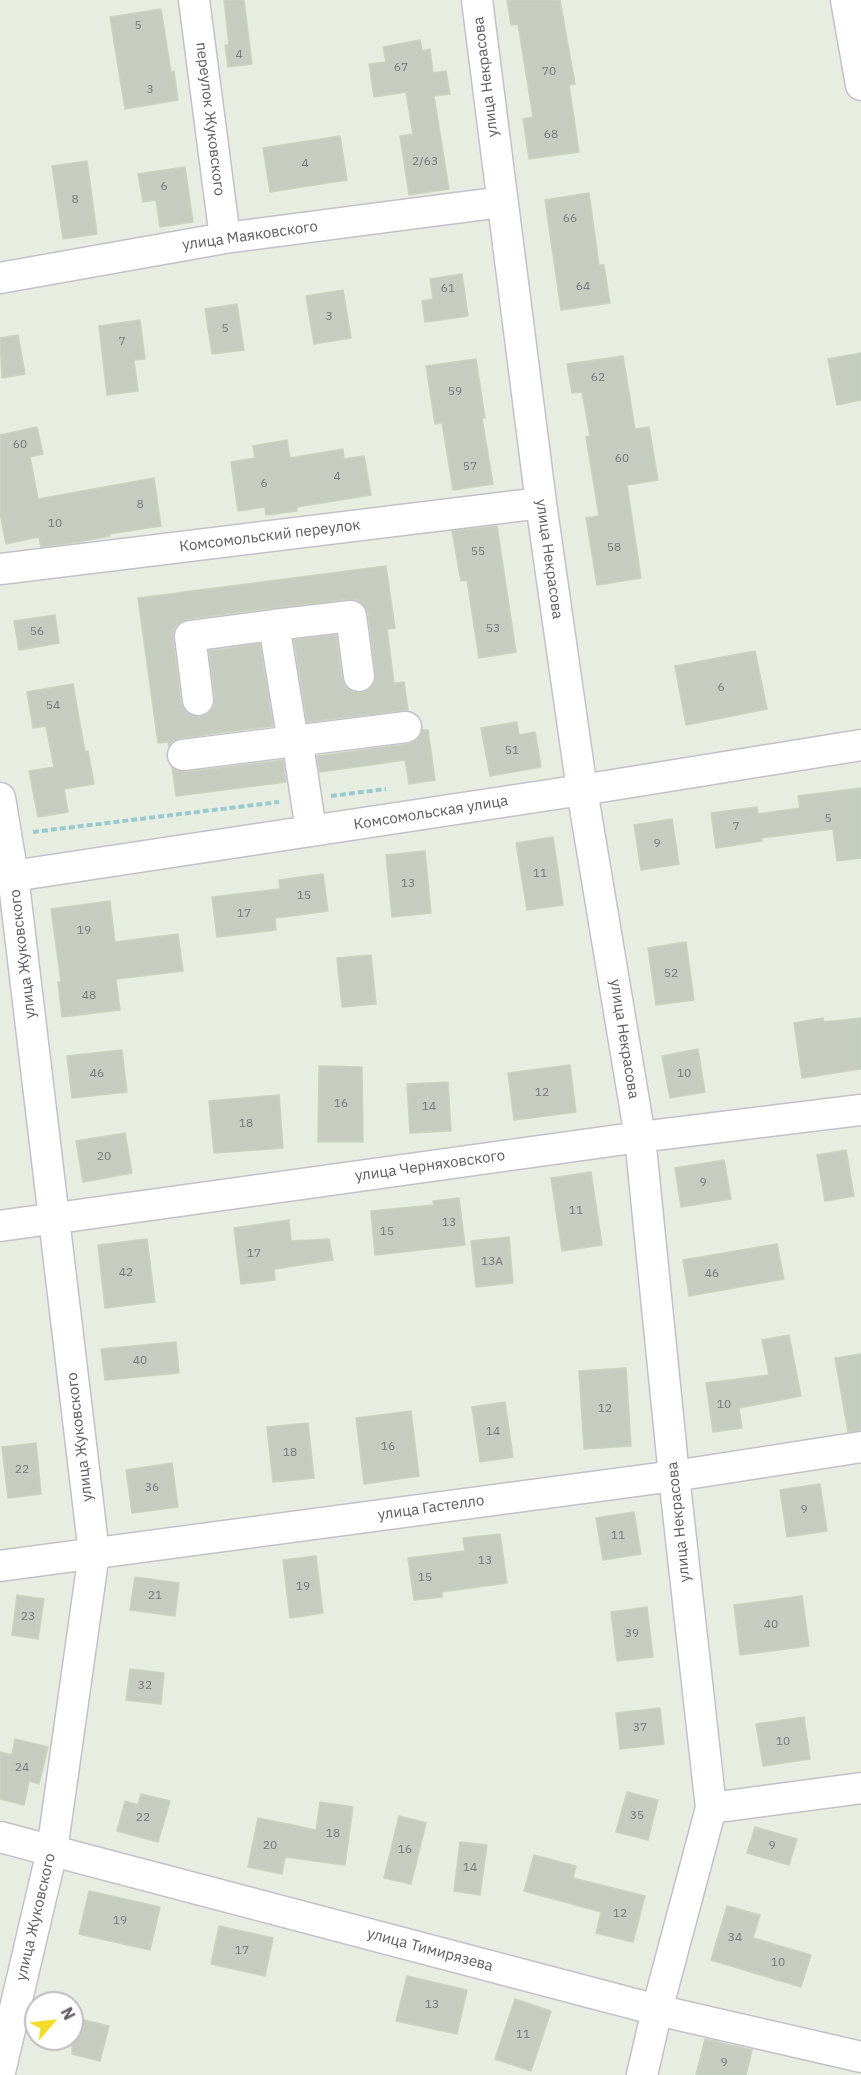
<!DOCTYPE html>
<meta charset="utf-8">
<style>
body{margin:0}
#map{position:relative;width:861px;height:2075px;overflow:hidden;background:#e7eee1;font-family:"IBM Plex Sans",sans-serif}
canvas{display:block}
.north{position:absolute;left:24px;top:1991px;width:60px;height:60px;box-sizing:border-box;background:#fff;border:2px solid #bebdc1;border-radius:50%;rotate:62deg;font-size:16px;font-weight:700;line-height:24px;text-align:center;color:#5d5a63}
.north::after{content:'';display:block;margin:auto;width:21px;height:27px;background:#f3dc23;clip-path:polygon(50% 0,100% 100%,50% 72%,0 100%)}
</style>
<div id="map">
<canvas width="861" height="2075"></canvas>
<div class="north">N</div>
</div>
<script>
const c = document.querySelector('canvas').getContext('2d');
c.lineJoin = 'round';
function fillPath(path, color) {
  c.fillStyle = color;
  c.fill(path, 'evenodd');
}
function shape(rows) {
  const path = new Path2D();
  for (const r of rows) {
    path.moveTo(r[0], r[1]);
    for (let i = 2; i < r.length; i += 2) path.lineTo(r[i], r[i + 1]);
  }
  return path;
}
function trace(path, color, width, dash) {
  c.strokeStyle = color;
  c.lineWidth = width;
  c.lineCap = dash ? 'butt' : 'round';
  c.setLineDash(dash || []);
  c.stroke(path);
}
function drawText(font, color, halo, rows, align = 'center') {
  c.font = font + ' "IBM Plex Sans",sans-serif';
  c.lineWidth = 4.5;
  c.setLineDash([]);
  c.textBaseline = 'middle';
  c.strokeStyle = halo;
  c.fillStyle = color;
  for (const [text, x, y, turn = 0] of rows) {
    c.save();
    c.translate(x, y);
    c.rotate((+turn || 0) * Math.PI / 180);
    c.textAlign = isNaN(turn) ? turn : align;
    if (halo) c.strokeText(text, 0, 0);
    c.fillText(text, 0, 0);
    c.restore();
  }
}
const building = shape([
 [224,0,244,0,252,64,228,67,225,45,229,45,224,0],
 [507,0,560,0,575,84,569,85,579,152,529,159,523,119,533,117,518,24,511,25,507,0],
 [161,9,171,72,174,71,178,100,125,109,110,17,161,9],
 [420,40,422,51,430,49,433,73,446,71,450,94,434,96,449,189,409,195,400,136,413,134,406,92,374,97,369,64,386,62,383,47,420,40],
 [340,136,347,180,270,192,263,148,340,136],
 [87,161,97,234,63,239,52,166,87,161],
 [185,167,193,222,160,227,156,200,143,202,138,174,185,167],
 [589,193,599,265,604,265,610,303,561,310,545,200,589,193],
 [462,274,468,316,425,322,422,301,433,299,430,279,462,274],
 [343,290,351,338,314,344,306,296,343,290],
 [237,304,244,350,212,354,205,309,237,304],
 [140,320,145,359,134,360,138,391,107,395,99,326,140,320],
 [18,335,25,374,2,378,0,338,18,335],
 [861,353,861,400,837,405,828,359,861,353],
 [623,356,635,429,649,427,658,480,627,485,641,578,597,585,586,518,599,516,586,437,590,436,582,392,572,393,567,364,623,356],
 [476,359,485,418,482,418,493,484,453,490,442,423,435,424,426,366,476,359],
 [37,427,43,454,30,457,38,499,154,478,161,526,109,534,110,536,78,542,41,547,39,537,6,544,0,513,0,435,37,427],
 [287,440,290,458,343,449,344,459,364,456,371,495,297,507,297,511,266,515,265,507,238,511,231,462,255,458,253,446,287,440],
 [497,526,516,652,479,658,467,580,461,581,452,531,497,526],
 [386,566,395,628,387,629,394,683,404,682,408,710,307,722,294,640,336,635,342,678,345,686,353,692,362,693,370,689,375,682,376,674,368,613,364,605,358,600,350,599,272,608,187,619,179,623,174,629,173,638,181,703,185,711,192,716,200,717,208,714,214,706,215,698,209,651,260,644,273,726,181,738,173,741,169,746,168,742,158,743,138,598,386,566],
 [55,615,59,643,19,650,14,621,55,615],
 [755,651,767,709,686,725,675,666,755,651],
 [73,684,85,752,88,751,94,784,64,789,68,812,38,817,29,771,54,767,46,726,33,728,27,692,73,684],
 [517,722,519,735,535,732,541,767,490,776,481,728,517,722],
 [422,730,428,730,435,780,409,784,405,760,320,772,317,756,408,744,417,740,422,730],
 [283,760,286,782,176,796,172,767,177,771,185,772,283,760],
 [861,788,861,858,837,861,833,829,761,838,762,841,716,848,711,813,757,807,758,814,800,808,798,796,861,788],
 [672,819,679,864,641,870,634,825,672,819],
 [553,837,563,905,527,910,516,843,553,837],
 [425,851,431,913,392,917,386,855,425,851],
 [323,874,328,911,275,918,276,930,217,937,212,897,280,889,279,880,323,874],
 [110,901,115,942,178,934,183,971,116,979,120,1010,62,1017,58,982,61,982,51,909,110,901],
 [686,942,694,1000,656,1005,648,948,686,942],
 [371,955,376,1004,342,1007,337,958,371,955],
 [823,1018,824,1022,861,1018,861,1069,802,1078,794,1023,823,1018],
 [698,1049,705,1092,670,1098,662,1056,698,1049],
 [122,1050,127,1092,72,1098,67,1056,122,1050],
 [570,1065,576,1112,514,1120,508,1073,570,1065],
 [319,1066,362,1067,363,1142,318,1142,319,1066],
 [448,1082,451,1131,410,1133,407,1084,448,1082],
 [279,1095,283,1148,214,1153,209,1101,279,1095],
 [125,1133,132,1173,83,1182,76,1141,125,1133],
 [846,1150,854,1196,825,1201,817,1155,846,1150],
 [724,1160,731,1199,681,1207,675,1168,724,1160],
 [591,1172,602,1245,562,1251,551,1178,591,1172],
 [459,1198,465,1245,375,1255,371,1211,434,1205,433,1201,459,1198],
 [289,1220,291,1241,329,1239,333,1260,274,1269,275,1280,241,1284,234,1228,289,1220],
 [509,1237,513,1283,476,1287,471,1241,509,1237],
 [147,1239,155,1302,105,1308,98,1245,147,1239],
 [777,1244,784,1279,689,1296,683,1260,777,1244],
 [789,1335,801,1396,739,1408,742,1428,713,1432,706,1383,769,1375,762,1340,789,1335],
 [176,1342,179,1373,105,1380,101,1349,176,1342],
 [861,1354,861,1430,848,1432,835,1358,861,1354],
 [626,1368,631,1446,584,1449,579,1371,626,1368],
 [505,1402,513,1457,480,1462,472,1407,505,1402],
 [411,1411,419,1476,364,1484,356,1418,411,1411],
 [308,1423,314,1478,273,1482,267,1427,308,1423],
 [36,1443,41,1494,8,1498,2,1447,36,1443],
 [172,1463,178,1507,132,1513,126,1470,172,1463],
 [820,1484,827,1531,787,1537,780,1490,820,1484],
 [634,1512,641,1554,603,1560,596,1518,634,1512],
 [500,1534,507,1583,442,1592,442,1597,414,1600,408,1558,465,1551,463,1538,500,1534],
 [316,1556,323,1613,290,1618,283,1560,316,1556],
 [135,1577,179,1583,175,1616,130,1610,135,1577],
 [17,1595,44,1599,38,1639,12,1635,17,1595],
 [802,1596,809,1646,740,1655,734,1605,802,1596],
 [647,1607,653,1657,617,1661,611,1612,647,1607],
 [130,1669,164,1673,161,1704,126,1700,130,1669],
 [660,1708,664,1744,620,1749,616,1713,660,1708],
 [804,1717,810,1759,763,1766,756,1724,804,1717],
 [15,1739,48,1747,39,1784,29,1781,24,1805,0,1799,0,1752,12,1755,15,1739],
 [627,1792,658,1800,648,1840,616,1832,627,1792],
 [141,1794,170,1801,158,1842,117,1831,125,1801,138,1805,141,1794],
 [320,1802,353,1807,345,1865,285,1857,282,1874,248,1867,258,1818,316,1830,320,1802],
 [399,1816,426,1823,411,1884,384,1878,399,1816],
 [755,1827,797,1839,789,1865,747,1853,755,1827],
 [460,1842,487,1845,480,1895,454,1891,460,1842],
 [534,1855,576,1866,573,1878,645,1896,633,1942,596,1933,601,1912,524,1891,534,1855],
 [89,1891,160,1907,150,1950,79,1934,89,1891],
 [727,1906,760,1915,753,1938,811,1955,801,1987,711,1960,727,1906],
 [219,1926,273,1938,265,1976,211,1964,219,1926],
 [407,1976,467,1990,457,2034,396,2021,407,1976],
 [515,1999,551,2011,531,2071,495,2059,515,1999],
 [72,2017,109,2026,100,2061,72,2054,72,2017],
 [705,2039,752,2050,746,2075,696,2075,705,2039]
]);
const path = shape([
 [331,796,386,789],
 [33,832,279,802]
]);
const minor = shape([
 [194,0,225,238],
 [477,0,541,503,582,790,640,1137,674,1476,711,1808,657,2010,642,2075],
 [846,0,861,85],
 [0,278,225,238,502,202],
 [0,569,541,503],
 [198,700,190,636,274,625],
 [183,755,406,727],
 [0,798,13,876,94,1553,52,1851,0,2072],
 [311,831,299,751,293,742,274,625,351,616,359,676],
 [0,878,582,790,861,745],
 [0,1226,640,1137,861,1110],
 [0,1566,674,1476,861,1447],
 [711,1808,861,1788],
 [0,1837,657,2010,861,2057]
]);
const numberNames = [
 ["5",138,26],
 ["4",239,55],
 ["67",401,68],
 ["70",549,72],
 ["3",150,90],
 ["68",551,135],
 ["2/63",425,162],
 ["4",305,164],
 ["6",164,187],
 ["8",75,200],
 ["66",570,219],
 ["64",583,287],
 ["61",448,289],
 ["3",329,317],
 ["5",225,329],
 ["7",122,342],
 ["62",598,378],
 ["59",455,392],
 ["60",20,445],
 ["60",622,459],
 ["57",470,467],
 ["4",337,477],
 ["6",264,484],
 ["8",140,505],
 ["10",55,524],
 ["58",614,548],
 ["55",478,552],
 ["53",493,629],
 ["56",37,632],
 ["6",721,688],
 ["54",53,706],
 ["51",512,751],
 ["5",828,819],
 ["7",736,827],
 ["9",657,844],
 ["11",540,874],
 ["13",408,884],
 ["15",304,896],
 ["17",244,914],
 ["19",84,931],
 ["52",671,974],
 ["48",89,996],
 ["46",97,1074],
 ["10",684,1074],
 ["12",542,1093],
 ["16",341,1104],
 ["14",429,1107],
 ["18",246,1124],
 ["20",104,1157],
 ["9",703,1183],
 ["11",576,1211],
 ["13",449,1223],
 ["15",387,1232],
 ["17",254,1254],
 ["13А",492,1262],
 ["42",126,1273],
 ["46",712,1274],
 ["40",140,1361],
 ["10",724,1405],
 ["12",605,1409],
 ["14",493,1432],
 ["16",388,1447],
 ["18",290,1453],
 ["22",22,1470],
 ["36",152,1488],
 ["9",804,1510],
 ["11",618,1536],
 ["13",485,1561],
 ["15",425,1578],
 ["19",303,1587],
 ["21",155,1596],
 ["23",28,1617],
 ["40",771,1625],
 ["39",632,1634],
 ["32",145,1686],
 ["37",640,1728],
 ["10",783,1742],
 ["24",22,1768],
 ["35",637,1816],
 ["22",143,1818],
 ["18",333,1834],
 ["20",270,1846],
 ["9",772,1846],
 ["16",405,1850],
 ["14",470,1868],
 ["12",620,1914],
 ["19",120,1921],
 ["34",735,1938],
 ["17",242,1951],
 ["10",778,1963],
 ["13",432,2005],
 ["11",523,2035],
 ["9",724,2063]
];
const streetNames = [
 ["улица Некрасова",486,77,-97],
 ["переулок Жуковского",210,119,83],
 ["улица Маяковского",250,236,-8],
 ["Комсомольский переулок",270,536,-7],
 ["улица Некрасова",549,559,82],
 ["Комсомольская улица",431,813,-9],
 ["улица Жуковского",23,954,-97],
 ["улица Некрасова",624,1039,81],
 ["улица Черняховского",430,1166,-8],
 ["улица Жуковского",80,1437,-97],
 ["улица Гастелло",431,1508,-8],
 ["улица Некрасова",679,1522,-96],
 ["улица Жуковского",36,1917,-77],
 ["улица Тимирязева",430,1950,15]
];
fillPath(building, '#c6ccc0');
trace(building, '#c9d3c0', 1.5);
trace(minor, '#c4c0c9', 33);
trace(path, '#98cace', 4, [6, 3]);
trace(minor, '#fff', 30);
drawText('12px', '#77767a', null, numberNames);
drawText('15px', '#5d5a63', '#fff', streetNames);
</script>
